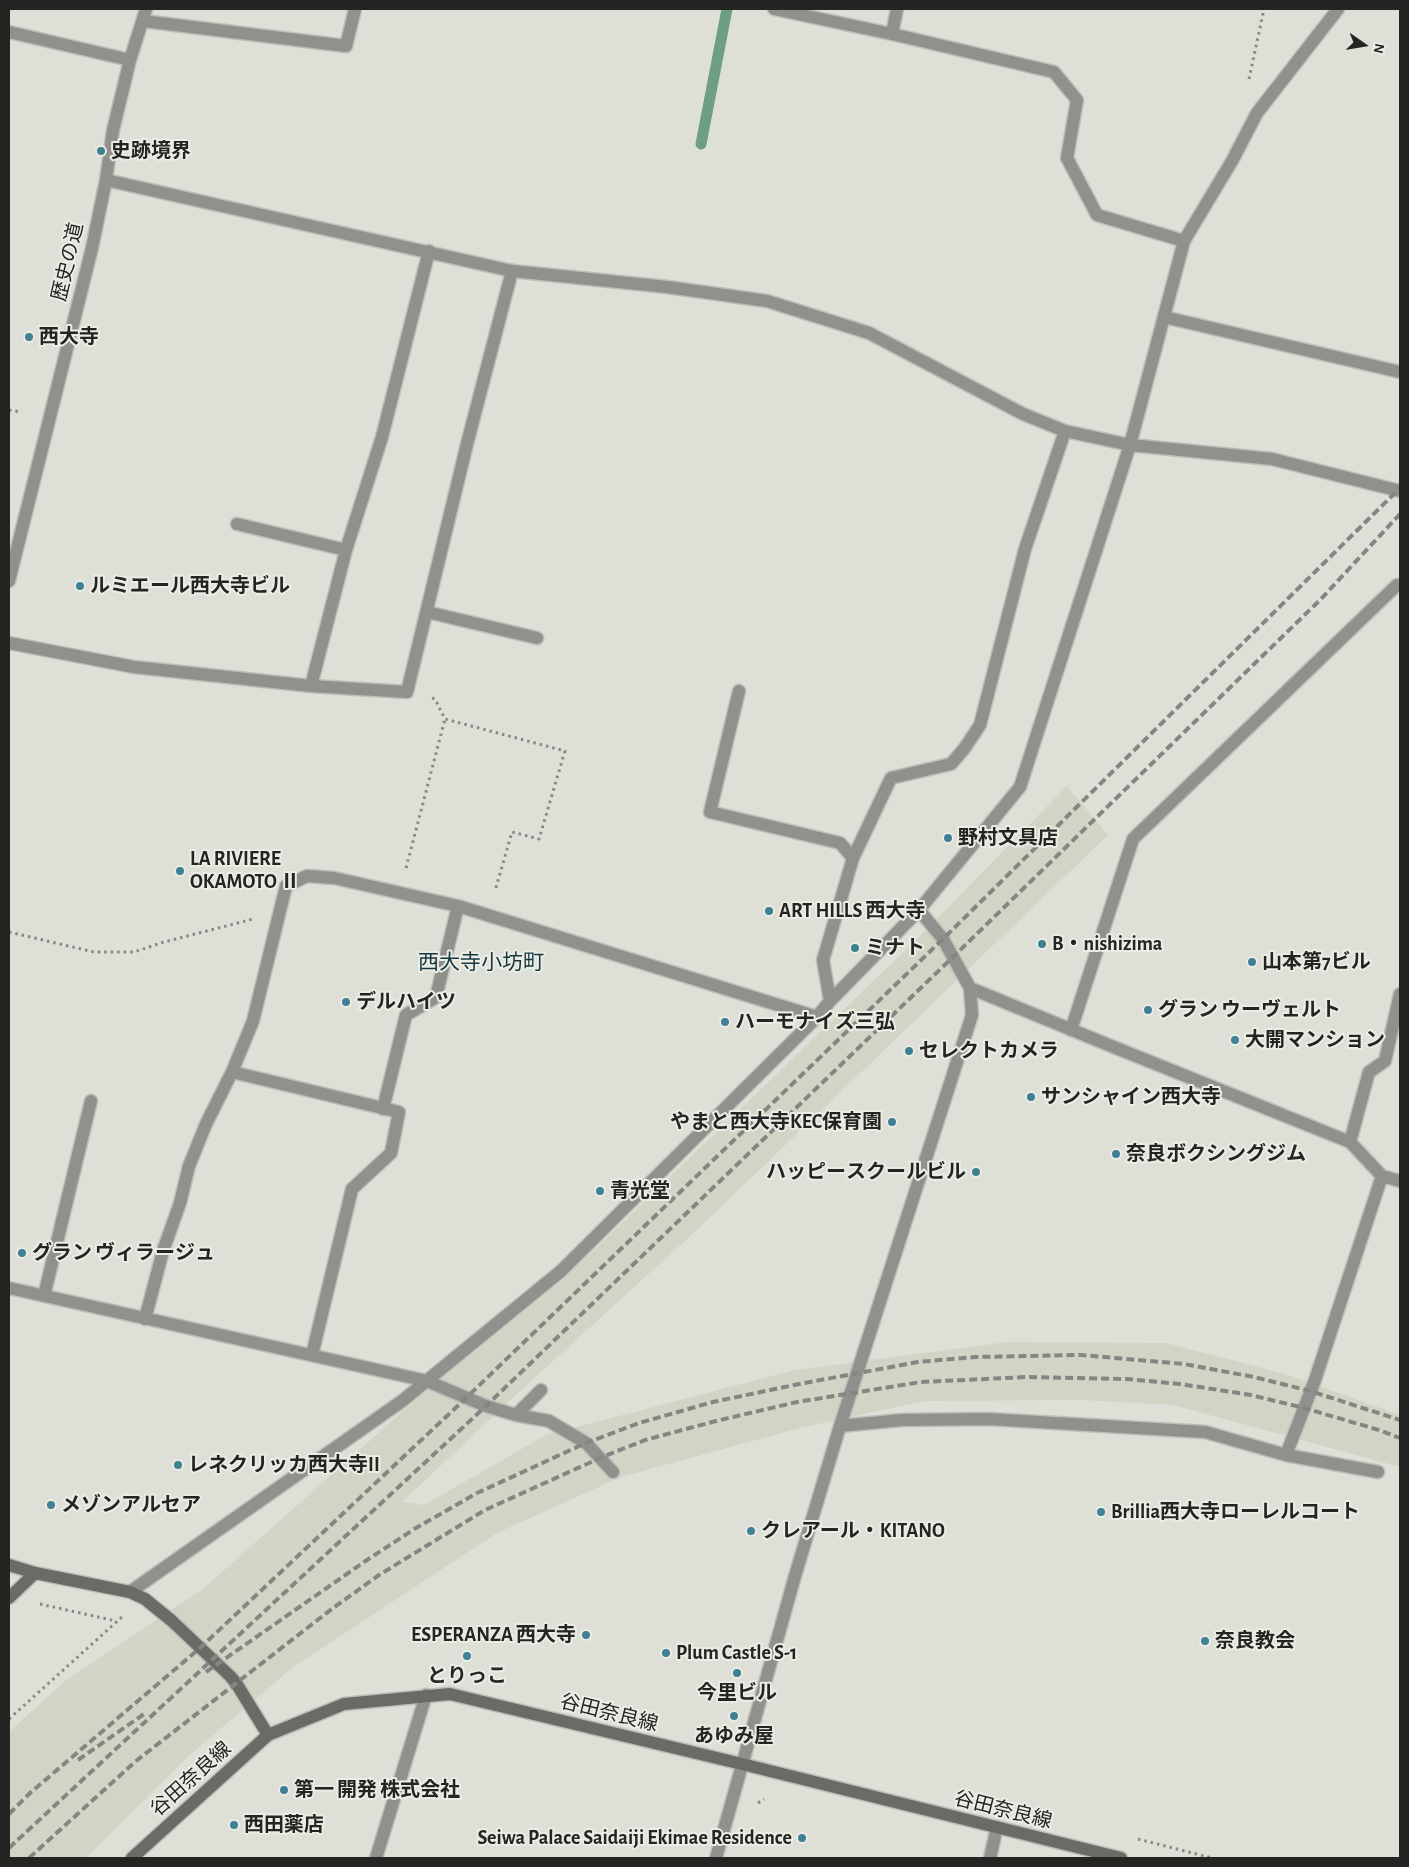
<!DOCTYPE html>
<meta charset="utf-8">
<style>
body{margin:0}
#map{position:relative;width:1409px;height:1867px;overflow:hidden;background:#dee0d8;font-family:"Alegreya Sans",sans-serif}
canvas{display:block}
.frame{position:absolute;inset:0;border:10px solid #242522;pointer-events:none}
.north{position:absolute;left:1339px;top:20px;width:50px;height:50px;-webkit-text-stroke:4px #ebede5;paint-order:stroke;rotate:103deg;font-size:14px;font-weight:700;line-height:20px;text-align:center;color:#242522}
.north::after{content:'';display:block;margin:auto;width:18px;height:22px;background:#242522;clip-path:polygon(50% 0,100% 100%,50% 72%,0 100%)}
</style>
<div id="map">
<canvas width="1409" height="1867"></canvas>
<div class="frame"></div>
<div class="north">N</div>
</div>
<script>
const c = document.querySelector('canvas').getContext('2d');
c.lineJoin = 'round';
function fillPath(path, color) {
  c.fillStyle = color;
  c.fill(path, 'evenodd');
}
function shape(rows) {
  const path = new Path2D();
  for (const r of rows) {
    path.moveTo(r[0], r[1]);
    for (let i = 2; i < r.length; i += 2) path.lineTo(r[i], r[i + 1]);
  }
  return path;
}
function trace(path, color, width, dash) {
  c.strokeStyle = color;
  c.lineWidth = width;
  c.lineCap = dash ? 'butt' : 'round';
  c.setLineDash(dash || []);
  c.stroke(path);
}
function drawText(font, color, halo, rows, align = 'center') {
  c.font = font + ' "Alegreya Sans","Noto Sans JP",sans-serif';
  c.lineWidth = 4;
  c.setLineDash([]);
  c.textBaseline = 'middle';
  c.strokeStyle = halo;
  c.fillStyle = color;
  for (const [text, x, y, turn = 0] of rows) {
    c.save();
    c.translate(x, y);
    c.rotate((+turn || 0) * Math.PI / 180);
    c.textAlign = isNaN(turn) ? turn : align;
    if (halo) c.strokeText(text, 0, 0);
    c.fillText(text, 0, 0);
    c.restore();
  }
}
const built = shape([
 [1067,786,1108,835,698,1229,518,1393,402,1502,424,1505,546,1435,795,1370,1007,1342,1166,1343,1285,1374,1400,1415,1400,1467,1173,1405,1081,1400,925,1401,800,1428,621,1477,497,1533,292,1668,192,1753,86,1858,9,1858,9,1732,66,1680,204,1588,420,1396,565,1278,919,937]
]);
const stream = shape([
 [701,144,727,9]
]);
const path = shape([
 [1249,79,1264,9],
 [9,410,21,412],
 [432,698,435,699,445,719,565,751,539,839,512,832,495,891],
 [406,868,445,719],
 [9,932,94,952,134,952,164,942,253,919],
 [40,1604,116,1621],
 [9,1719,123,1616],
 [758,1803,764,1799],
 [1138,1839,1212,1858]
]);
const lane = shape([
 [143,21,346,46,355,9],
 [892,34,897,9],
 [1164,317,1400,372],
 [237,524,346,550],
 [427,612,537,638],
 [9,643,134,667,311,686,407,692,467,444,512,271],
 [311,686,346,550,382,437,429,251],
 [990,1858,997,1827]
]);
const street = shape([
 [774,9,892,34,1054,72,1077,100,1067,158,1097,215,1184,241],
 [9,32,130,60],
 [106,180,512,271,667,287,767,301,869,333,1023,414,1065,431,1130,445,1272,459,1400,491],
 [9,581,92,248,106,180,113,130,130,60,146,9],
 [739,691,710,812,840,843,853,858,823,960,830,1001],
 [853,858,891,778,951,764,964,749,980,725,1025,549,1065,431],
 [970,988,1116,1048,1350,1142,1382,1176,1315,1380,1286,1455],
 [1071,1030,1133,839,1397,585,1400,586],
 [232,1072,399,1112,391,1153,352,1189,312,1355],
 [383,1109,406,1015,436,997,458,906],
 [1350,1142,1369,1072,1385,1061,1400,994],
 [1382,1176,1400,1181],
 [9,1288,427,1381,486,1406,516,1415],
 [44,1296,91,1101],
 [145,1319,163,1251,180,1203,189,1166,206,1124,232,1072,253,1021,286,886,307,876,334,878,458,906,817,1017],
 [541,1390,516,1415,549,1421,586,1443,613,1472],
 [840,1426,902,1420,988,1419,1205,1432,1286,1455,1378,1472],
 [130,1592,402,1401,561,1271,817,1017,830,1001,919,910,1020,787,1130,445,1184,241,1232,161,1257,113,1338,9],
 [376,1858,426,1695],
 [716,1858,795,1576,840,1426,972,1015,970,988,943,939,919,910]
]);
const secondary = shape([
 [9,1565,35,1573,130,1592,145,1599,172,1621,230,1676,236,1683,268,1735],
 [9,1598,35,1573],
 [132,1858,268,1735,344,1704,450,1694,742,1764,1121,1858]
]);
const rail = shape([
 [206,1672,367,1560,416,1528,477,1493,586,1443,639,1423,713,1402,799,1384,918,1362,975,1357,1081,1355,1184,1364,1254,1377,1310,1391,1400,1420],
 [78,1760,144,1714],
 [9,1814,30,1793,200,1648,466,1398,943,939,1400,488],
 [9,1848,486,1406,953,957,1320,600,1400,514],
 [29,1858,136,1761,333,1608,379,1575,485,1510,600,1458,645,1440,716,1421,797,1402,921,1382,1027,1377,1127,1379,1180,1384,1251,1395,1304,1408,1379,1430,1400,1438]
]);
const markers = [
 [101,151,5,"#3f8092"],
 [29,337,5,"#3f8092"],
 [80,586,5,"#3f8092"],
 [948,838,5,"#3f8092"],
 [180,871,5,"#3f8092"],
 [769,911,5,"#3f8092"],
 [1042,944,5,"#3f8092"],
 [855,948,5,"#3f8092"],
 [1252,962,5,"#3f8092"],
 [346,1002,5,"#3f8092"],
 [1148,1010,5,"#3f8092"],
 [725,1022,5,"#3f8092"],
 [1235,1040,5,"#3f8092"],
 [909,1051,5,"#3f8092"],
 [1031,1097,5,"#3f8092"],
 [892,1122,5,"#3f8092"],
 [1116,1154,5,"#3f8092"],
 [976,1172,5,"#3f8092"],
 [600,1191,5,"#3f8092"],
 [22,1253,5,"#3f8092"],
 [178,1465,5,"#3f8092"],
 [51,1505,5,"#3f8092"],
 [1101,1512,5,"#3f8092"],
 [751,1531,5,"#3f8092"],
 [586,1635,5,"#3f8092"],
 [1205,1641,5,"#3f8092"],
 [666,1653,5,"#3f8092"],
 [467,1656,5,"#3f8092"],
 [737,1673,5,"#3f8092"],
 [734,1716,5,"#3f8092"],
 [284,1790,5,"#3f8092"],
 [234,1825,5,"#3f8092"],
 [802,1838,5,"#3f8092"]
];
const poiNames = [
 ["史跡境界",111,151],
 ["西大寺",39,337],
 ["ルミエール西大寺ビル",90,586],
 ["野村文具店",958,838],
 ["LA RIVIERE",190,859],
 ["OKAMOTO Ⅱ",190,882],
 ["ART HILLS 西大寺",779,911],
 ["B・nishizima",1052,944],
 ["ミナト",865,948],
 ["山本第7ビル",1262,962],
 ["デルハイツ",356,1002],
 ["グラン ウーヴェルト",1158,1010],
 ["ハーモナイズ三弘",735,1022],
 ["大開マンション",1245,1040],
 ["セレクトカメラ",919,1051],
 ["サンシャイン西大寺",1041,1097],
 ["やまと西大寺KEC保育園",882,1122,"right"],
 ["奈良ボクシングジム",1126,1154],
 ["ハッピースクールビル",966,1172,"right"],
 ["青光堂",610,1191],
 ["グラン ヴィラージュ",32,1253],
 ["レネクリッカ西大寺II",188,1465],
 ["メゾンアルセア",61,1505],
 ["Brillia西大寺ローレルコート",1111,1512],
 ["クレアール・KITANO",761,1531],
 ["ESPERANZA 西大寺",576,1635,"right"],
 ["奈良教会",1215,1641],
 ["Plum Castle S-1",676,1653],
 ["とりっこ",467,1676,"center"],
 ["今里ビル",737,1693,"center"],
 ["あゆみ屋",734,1736,"center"],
 ["第一 開発 株式会社",294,1790],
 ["西田薬店",244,1825],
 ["Seiwa Palace Saidaiji Ekimae Residence",792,1838,"right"]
];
const streetNames = [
 ["歴史の道",68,262,-77],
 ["谷田奈良線",609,1713,14],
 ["谷田奈良線",191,1779,-42],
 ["谷田奈良線",1003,1810,14]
];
const neighbourhoodNames = [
 ["西大寺小坊町",481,963]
];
fillPath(built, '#d1d5c6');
trace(stream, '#6e9e83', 11);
trace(lane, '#bdbeb7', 15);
trace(street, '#bdbeb7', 15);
trace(secondary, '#bdbeb7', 15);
trace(path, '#878883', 3, [2.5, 4]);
trace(lane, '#91908d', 12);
trace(street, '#91908d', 12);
trace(secondary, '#6b6b66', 12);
trace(rail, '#858681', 4, [8, 4]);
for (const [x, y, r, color] of markers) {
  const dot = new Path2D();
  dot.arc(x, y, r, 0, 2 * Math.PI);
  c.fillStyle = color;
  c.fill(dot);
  trace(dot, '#ebede5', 2);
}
drawText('bold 20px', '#242522', '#ebede5', poiNames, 'left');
drawText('20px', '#242522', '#ebede5', streetNames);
drawText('21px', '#16353e', '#ebede5', neighbourhoodNames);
</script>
